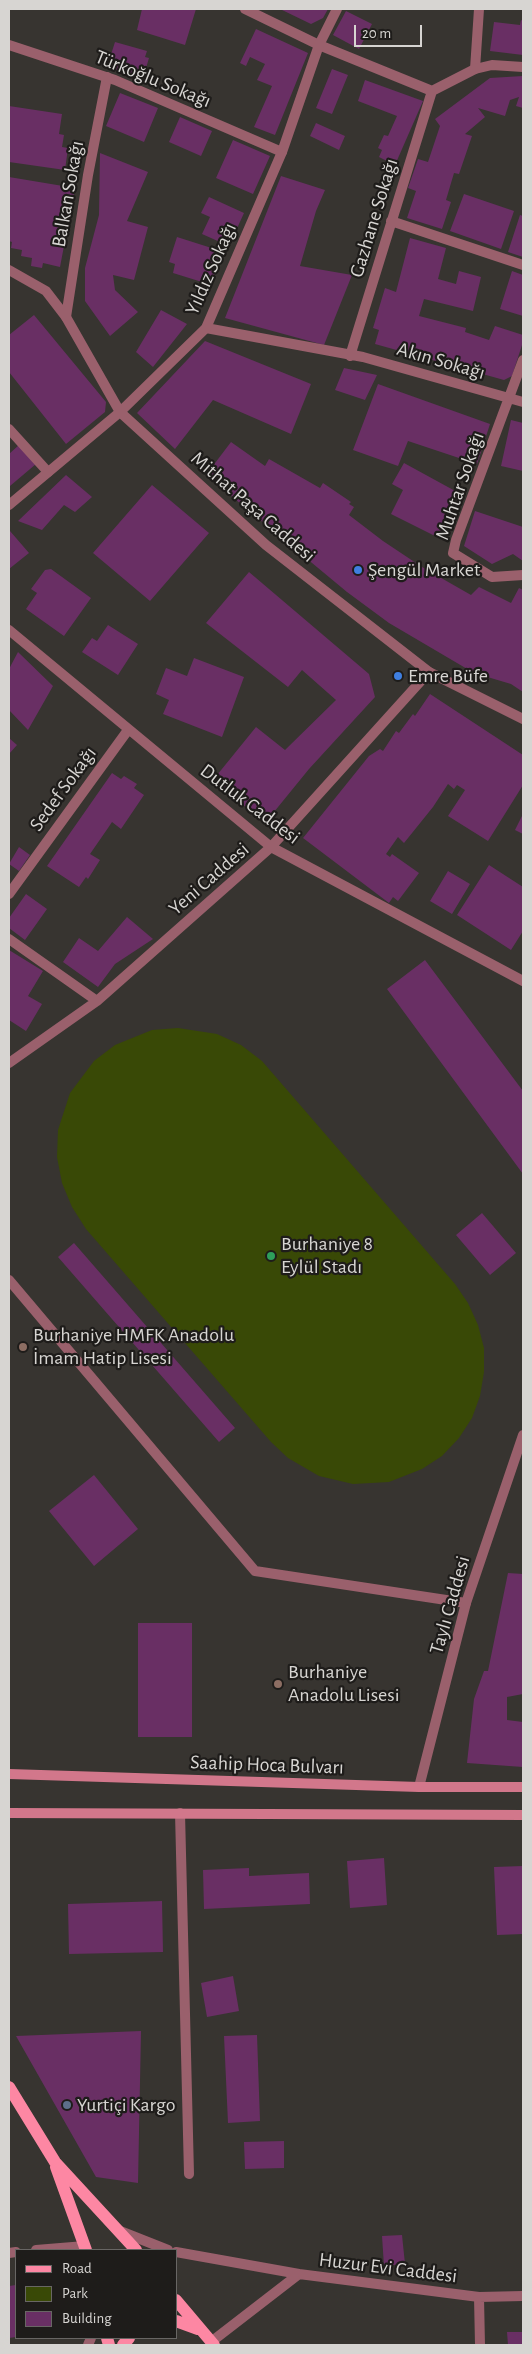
<!DOCTYPE html>
<meta charset="utf-8">
<style>
body{margin:0}
#map{position:relative;width:532px;height:2354px;overflow:hidden;background:#373430;font-family:"Alegreya Sans",sans-serif}
canvas{display:block}
.frame{position:absolute;inset:0;border:10px solid #d7d5d2;pointer-events:none}
.legend{position:absolute;left:15px;top:2249px;width:162px;height:90px;box-sizing:border-box;background:#1e1c1a;border:1px solid #686664;margin:0;padding:6px 9px;list-style:none;font-size:15px;color:#d7d5d2}
.legend li{display:flex;align-items:center;gap:10px;height:25px}
.legend b{width:25px;border:1px solid #686664}
.scale{position:absolute;left:354px;top:25px;width:68px;height:22px;box-sizing:border-box;border:2px solid #d7d5d2;border-top:0;padding-left:6px;font-size:15px;line-height:18px;white-space:nowrap;color:#d7d5d2;-webkit-text-stroke:4px #1e1c1a;paint-order:stroke}
</style>
<div id="map">
<canvas width="532" height="2354"></canvas>
<div class="frame"></div>
<ul class="legend">
<li><b style="height:6px;background:#fd87a3"></b>Road</li>
<li><b style="height:14px;background:#394906"></b>Park</li>
<li><b style="height:14px;background:#692f64"></b>Building</li>
</ul>
<div class="scale">20 m</div>
</div>
<script>
const c = document.querySelector('canvas').getContext('2d');
c.lineJoin = 'round';
function fillPath(path, color) {
  c.fillStyle = color;
  c.fill(path, 'evenodd');
}
function shape(rows) {
  const path = new Path2D();
  for (const r of rows) {
    path.moveTo(r[0], r[1]);
    for (let i = 2; i < r.length; i += 2) path.lineTo(r[i], r[i + 1]);
  }
  return path;
}
function trace(path, color, width, dash) {
  c.strokeStyle = color;
  c.lineWidth = width;
  c.lineCap = dash ? 'butt' : 'round';
  c.setLineDash(dash || []);
  c.stroke(path);
}
function drawText(font, color, halo, rows, align = 'center') {
  c.font = font + ' "Alegreya Sans",sans-serif';
  c.lineWidth = 4.5;
  c.setLineDash([]);
  c.textBaseline = 'middle';
  c.strokeStyle = halo;
  c.fillStyle = color;
  for (const [text, x, y, turn = 0] of rows) {
    c.save();
    c.translate(x, y);
    c.rotate((+turn || 0) * Math.PI / 180);
    c.textAlign = isNaN(turn) ? turn : align;
    if (halo) c.strokeText(text, 0, 0);
    c.fillText(text, 0, 0);
    c.restore();
  }
}
const green = shape([
 [178,1028,217,1034,241,1045,262,1061,455,1284,468,1303,478,1325,484,1348,484,1372,480,1396,472,1418,459,1438,442,1456,422,1469,389,1482,353,1484,319,1476,288,1458,271,1442,86,1229,72,1207,62,1183,57,1157,58,1130,70,1093,94,1061,115,1045,152,1030]
]);
const building = shape([
 [142,9,196,9,185,45,137,30],
 [280,9,328,9,323,18,311,24],
 [346,11,372,24,359,49,333,35],
 [521,20,523,21,523,55,490,51,494,22,520,25],
 [256,29,308,53,275,135,254,127,272,86,257,80,265,64,250,57,246,66,240,63],
 [115,42,147,51,145,57,149,58,143,78,107,67],
 [332,69,348,75,332,114,316,108],
 [523,76,523,108,516,106,519,97,510,100,505,116,478,108,485,117,465,134,472,136,459,174,454,173,446,200,451,202,442,229,407,218,416,191,408,188,418,159,428,162,440,126,435,119,490,78],
 [365,80,423,101,395,165,379,157,382,150,378,148,384,135,388,136,397,116,358,101],
 [120,93,158,108,144,142,106,126],
 [9,106,62,114,59,134,64,135,62,147,68,148,65,170,9,162],
 [180,117,212,131,201,156,169,142],
 [316,123,345,136,339,150,310,136],
 [233,140,270,156,253,194,216,178],
 [100,153,148,172,127,221,148,227,134,280,113,275,115,290,138,312,110,336,85,301,85,268,99,215],
 [281,176,325,190,316,211,300,266,352,275,324,345,225,318],
 [9,177,75,188,60,267,43,263,42,268,31,266,32,258,21,256,22,250,11,248,12,242,9,241],
 [464,194,514,211,501,249,450,231],
 [209,197,244,213,229,246,202,234,210,217,201,213],
 [520,215,523,216,523,257,508,252],
 [177,237,221,251,213,279,204,276,202,282,173,273,175,264,169,262],
 [410,238,446,248,438,279,456,284,459,271,481,277,473,311,424,299,419,316,466,328,465,332,489,340,495,326,523,335,523,342,512,376,504,380,375,344,379,330,373,328,385,288,396,292],
 [512,271,523,275,523,316,500,309],
 [161,310,187,324,153,367,136,352],
 [34,315,106,402,105,412,66,444,9,372,9,335],
 [205,341,311,384,291,434,213,400,175,449,137,413],
 [344,368,377,375,365,400,335,390],
 [378,384,490,424,477,464,408,441,398,466,353,450],
 [511,420,523,423,523,471,501,466],
 [231,442,265,466,269,459,320,488,323,483,351,502,349,504,354,507,349,515,383,541,422,567,471,595,479,587,511,603,519,588,523,590,523,692,511,684,474,673,389,623,347,592,206,475],
 [19,445,36,464,10,486,9,454],
 [404,463,457,492,446,513,451,515,439,538,391,514,403,490,392,484],
 [66,475,92,497,75,512,64,505,42,530,18,521],
 [152,485,209,533,150,601,93,553],
 [475,511,523,527,523,561,513,554,492,564,464,546],
 [10,531,29,553,9,569,9,532],
 [51,569,91,598,64,636,26,609,37,593,31,589,45,570],
 [249,572,369,674,375,697,309,769,265,823,213,780,256,727,285,750,336,700,302,670,288,687,206,623],
 [108,625,138,644,118,675,82,652,92,638,97,641],
 [18,652,53,686,28,730,9,710,9,669],
 [194,658,244,677,222,737,163,714,169,700,156,694,166,668,187,676],
 [430,694,523,755,523,785,488,841,448,816,465,790,457,785,454,789,448,784,433,807,404,843,398,837,386,854,390,857,392,854,419,873,398,901,393,897,389,903,303,838,369,756,380,749,383,751,396,731,399,733,413,714,415,716],
 [9,738,17,745,9,754],
 [112,773,121,779,124,776,137,784,134,788,144,795,121,829,112,822,108,828,90,854,100,860,88,879,86,877,79,887,47,866],
 [523,814,523,834,515,830],
 [19,847,30,855,19,871,9,864],
 [489,865,523,887,523,931,511,950,457,915],
 [448,871,470,884,452,914,430,901],
 [26,894,47,909,25,940,9,928,9,918],
 [127,917,153,939,115,964,98,987,63,962,79,938,98,951],
 [9,950,43,971,28,996,42,1004,26,1031,9,1020],
 [425,960,523,1091,523,1174,387,989],
 [482,1213,516,1253,490,1275,456,1235],
 [74,1243,235,1428,219,1442,58,1257],
 [94,1475,138,1529,94,1566,49,1511],
 [508,1573,523,1574,523,1694,507,1697,507,1720,523,1722,523,1767,467,1763,474,1699,484,1671,488,1671],
 [138,1623,192,1623,192,1737,138,1737],
 [384,1858,387,1905,350,1908,347,1861],
 [523,1866,523,1934,497,1935,494,1867],
 [249,1868,249,1876,309,1873,310,1904,204,1909,203,1870],
 [162,1901,163,1952,69,1954,68,1904],
 [233,1976,239,2011,207,2017,201,1983],
 [141,2031,138,2183,96,2177,16,2036],
 [257,2035,260,2121,228,2123,224,2036],
 [284,2141,284,2168,245,2169,244,2142],
 [402,2235,405,2264,384,2266,382,2236],
 [16,2285,16,2337,9,2338,9,2286],
 [507,2332,523,2332,523,2345,508,2345]
]);
const service = shape([
 [475,69,479,9],
 [66,317,88,175,107,77],
 [180,1813,189,2174]
]);
const minor = shape([
 [245,9,319,45,432,91,475,69,492,65,523,67],
 [9,45,115,80,282,152],
 [391,221,523,265],
 [206,328,363,357,523,402],
 [350,356,432,91],
 [523,360,456,540,453,553,492,577,523,575],
 [9,429,48,472],
 [9,630,271,847,523,981],
 [9,894,128,730],
 [9,939,97,1001],
 [9,1063,97,1001,271,847,429,672],
 [9,1280,255,1571,466,1603],
 [120,2231,168,2250],
 [36,2250,85,2246],
 [176,2252,299,2274],
 [9,2253,16,2252],
 [479,2297,480,2345],
 [211,2342,299,2274,479,2297,523,2296]
]);
const tertiary = shape([
 [9,270,46,291,66,317,120,412,266,545,429,672,523,719],
 [9,505,120,412,206,328,282,152,319,45,337,9],
 [419,1787,466,1603,523,1435],
 [88,2345,91,2338]
]);
const secondary = shape([
 [9,1774,419,1787,523,1787],
 [9,1813,523,1815]
]);
const primary = shape([
 [9,2087,55,2162,136,2250],
 [56,2167,86,2250],
 [176,2300,214,2345],
 [176,2321,198,2329],
 [107,2338,109,2345],
 [123,2345,129,2338]
]);
const markers = [
 [358,570,5,"#3f7fe0"],
 [398,676,5,"#3f7fe0"],
 [271,1256,5,"#2e9e5b"],
 [23,1347,5,"#8d6e63"],
 [278,1684,5,"#8d6e63"],
 [67,2105,5,"#5c6f8a"]
];
const streetNames = [
 ["Türkoğlu Sokağı",153,79,22],
 ["Balkan Sokağı",68,194,-80],
 ["Gazhane Sokağı",374,218,-73],
 ["Yıldız Sokağı",211,269,-66],
 ["Akın Sokağı",441,361,16],
 ["Muhtar Sokağı",460,486,-71],
 ["Mithat Paşa Caddesi",253,507,41],
 ["Sedef Sokağı",63,789,-54],
 ["Dutluk Caddesi",250,804,37],
 ["Yeni Caddesi",209,879,-41],
 ["Taylı Caddesi",450,1605,-74],
 ["Saahip Hoca Bulvarı",267,1765,2],
 ["Huzur Evi Caddesi",388,2268,7]
];
const poiNames = [
 ["Şengül Market",368,570],
 ["Emre Büfe",408,676],
 ["Burhaniye 8",281,1244],
 ["Eylül Stadı",281,1267],
 ["Burhaniye HMFK Anadolu",33,1335],
 ["İmam Hatip Lisesi",33,1358],
 ["Burhaniye",288,1672],
 ["Anadolu Lisesi",288,1695],
 ["Yurtiçi Kargo",77,2105]
];
fillPath(green, '#394906');
fillPath(building, '#692f64');
trace(service, '#9a606c', 10);
trace(minor, '#9a606c', 10);
trace(tertiary, '#9a606c', 10);
trace(secondary, '#d2778b', 10);
trace(primary, '#fd87a3', 12);
for (const [x, y, r, color] of markers) {
  const dot = new Path2D();
  dot.arc(x, y, r, 0, 2 * Math.PI);
  c.fillStyle = color;
  c.fill(dot);
  trace(dot, '#1e1c1a', 2);
}
drawText('20px', '#d7d5d2', '#1e1c1a', streetNames);
drawText('20px', '#d7d5d2', '#1e1c1a', poiNames, 'left');
</script>
